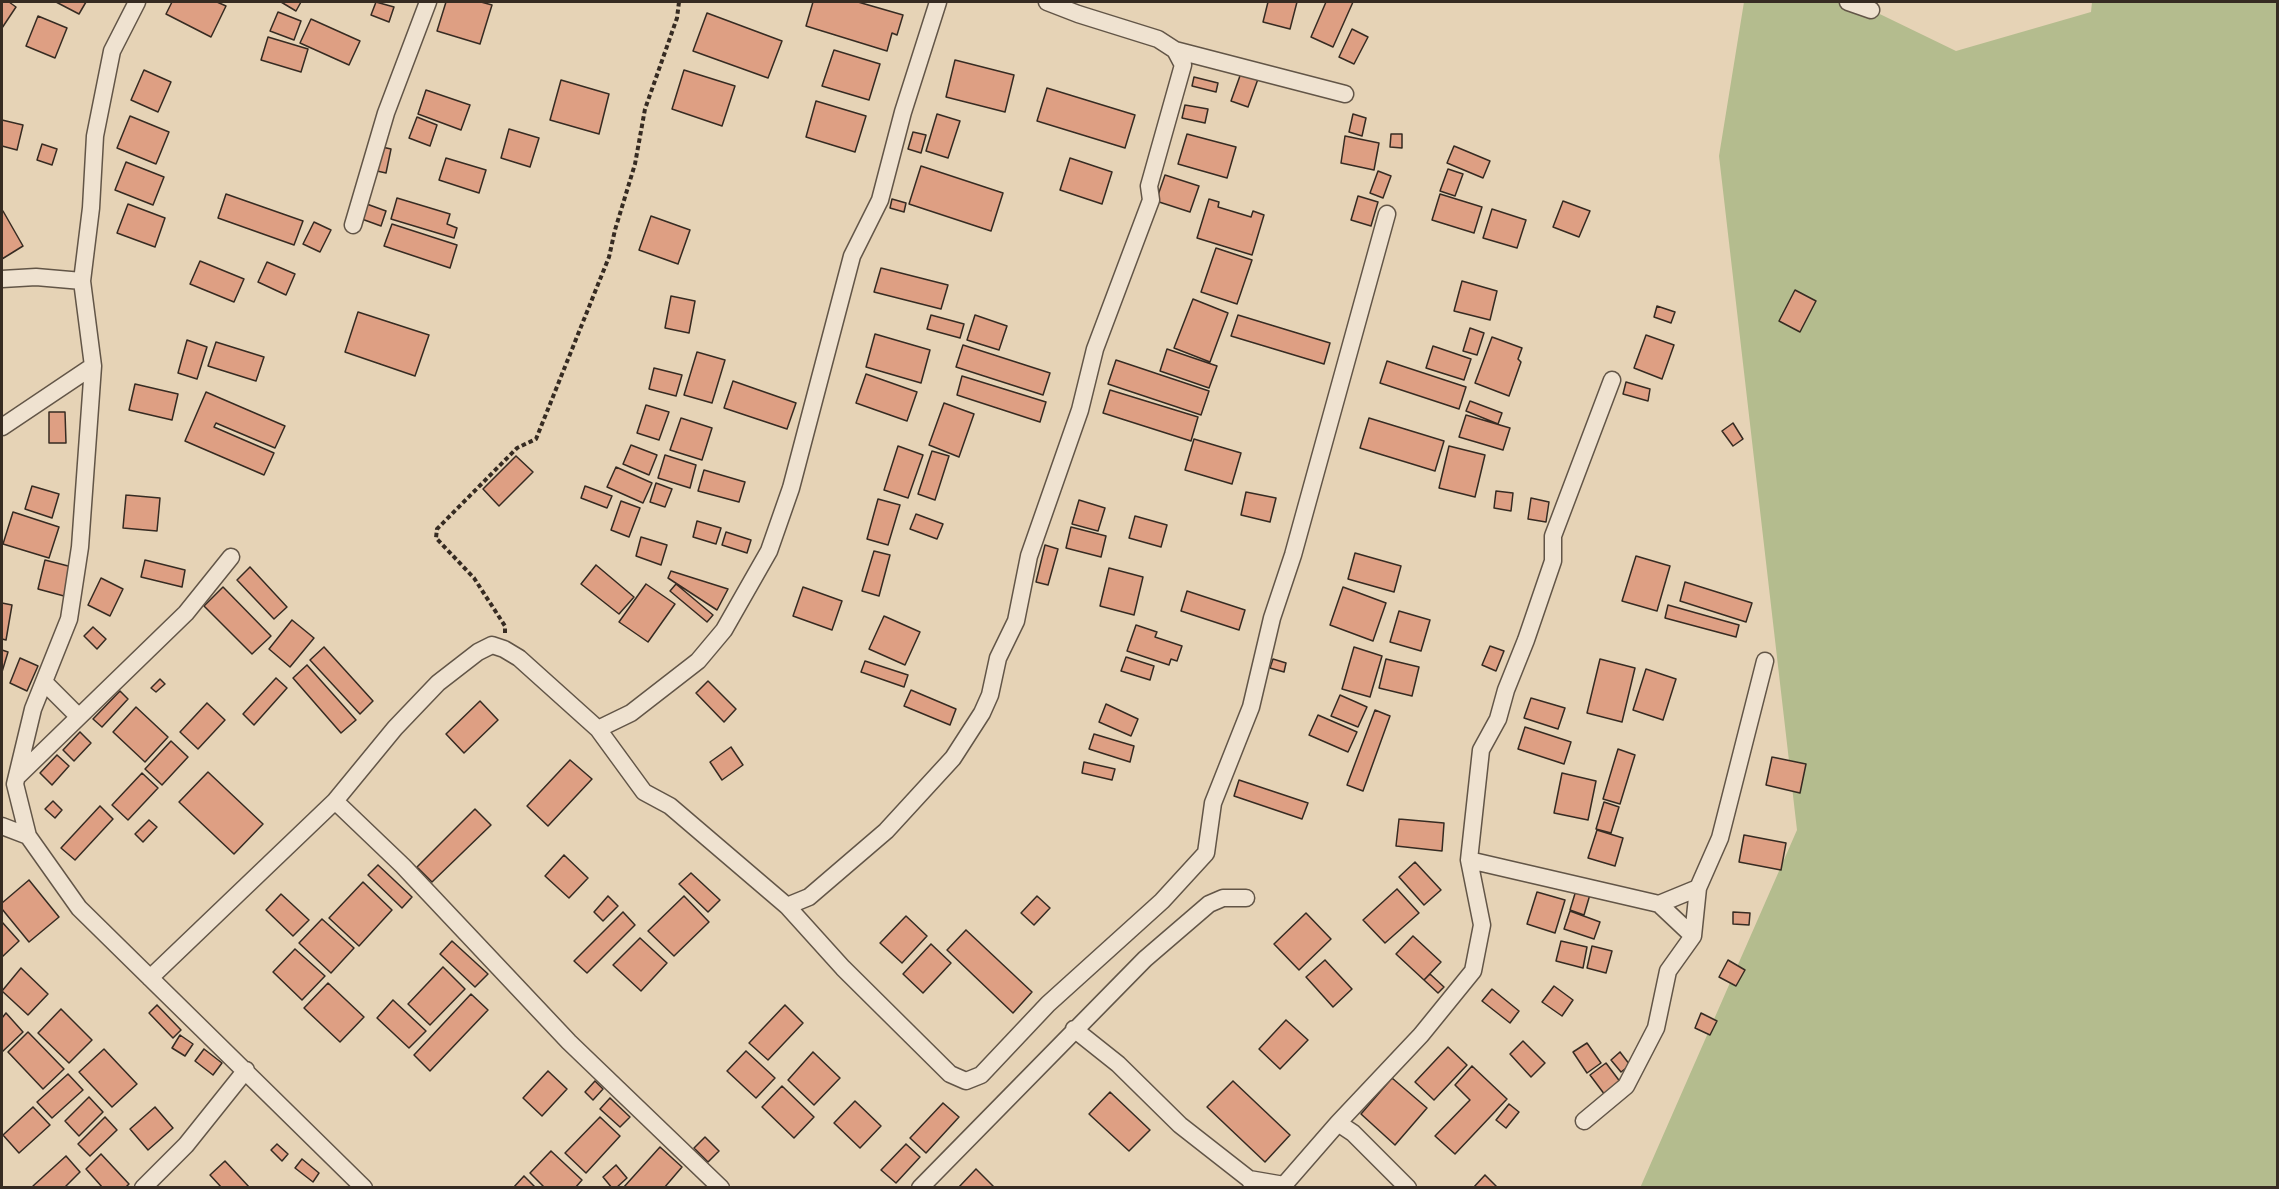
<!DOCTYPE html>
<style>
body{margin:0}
#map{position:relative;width:2279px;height:1189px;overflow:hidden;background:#e6d3b6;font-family:Vollkorn,serif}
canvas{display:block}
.frame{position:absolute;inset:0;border:3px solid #362b22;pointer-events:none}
</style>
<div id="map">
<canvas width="2279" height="1189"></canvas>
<div class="frame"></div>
</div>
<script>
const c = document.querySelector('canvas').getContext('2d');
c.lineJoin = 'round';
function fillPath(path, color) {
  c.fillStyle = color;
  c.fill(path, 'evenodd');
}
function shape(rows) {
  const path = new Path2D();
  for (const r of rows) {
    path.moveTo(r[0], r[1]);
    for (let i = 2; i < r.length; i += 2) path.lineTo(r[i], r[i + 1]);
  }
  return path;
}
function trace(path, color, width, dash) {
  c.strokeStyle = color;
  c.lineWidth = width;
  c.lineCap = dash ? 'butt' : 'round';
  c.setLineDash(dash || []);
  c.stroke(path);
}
const green = shape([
 [1744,2,1855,2,1956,51,2091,12,2092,2,2277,2,2277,1187,1640,1188,1797,830,1719,156]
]);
const building = shape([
 [2,2,9,2,16,7,2,28,2,2],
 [56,2,86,2,79,14,56,2],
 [172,2,217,2,226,6,211,37,166,14,172,2],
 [281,2,301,2,296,11,281,2],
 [376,2,394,7,389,22,371,15,376,2],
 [446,2,481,2,492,5,480,44,437,31,446,2],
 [813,2,858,2,903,15,897,35,892,33,887,51,806,26,813,2],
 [1268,2,1297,2,1290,29,1263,22,1268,2],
 [1326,2,1353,2,1333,47,1311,37,1326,2],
 [278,12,301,21,294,40,270,31,278,12],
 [707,13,782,41,768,78,693,51,707,13],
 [38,16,67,28,55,58,26,46,38,16],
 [311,19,360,41,349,65,300,43,311,19],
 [1352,29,1368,37,1354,64,1339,57,1352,29],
 [268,37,308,49,301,72,261,60,268,37],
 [834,50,880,64,869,100,822,86,834,50],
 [955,60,1014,75,1005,112,946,97,955,60],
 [144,70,171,82,158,112,131,100,144,70],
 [684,70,735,86,722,126,672,109,684,70],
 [1241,73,1258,79,1248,107,1231,101,1241,73],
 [1194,77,1218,83,1216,92,1192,86,1194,77],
 [561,80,609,94,599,134,550,120,561,80],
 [1047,88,1135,115,1125,148,1037,121,1047,88],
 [426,90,470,105,461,130,418,114,426,90],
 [816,101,866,116,855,152,806,137,816,101],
 [1185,105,1208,109,1205,123,1182,118,1185,105],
 [937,114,960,121,948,158,926,151,937,114],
 [1353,114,1366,118,1362,136,1349,132,1353,114],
 [130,116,169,132,156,164,117,148,130,116],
 [417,117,437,125,430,146,409,138,417,117],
 [2,120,23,125,17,150,2,146,2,120],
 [509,129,539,138,530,167,501,158,509,129],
 [913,132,926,135,921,153,908,149,913,132],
 [1187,134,1236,147,1227,178,1178,164,1187,134],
 [1391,134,1402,134,1402,148,1390,147,1391,134],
 [1345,136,1379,143,1374,170,1341,163,1345,136],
 [42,144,57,149,52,165,37,160,42,144],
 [1454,146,1490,161,1483,178,1447,163,1454,146],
 [382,147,391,149,386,173,377,171,382,147],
 [446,158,486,170,479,193,439,180,446,158],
 [1070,158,1112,172,1102,204,1060,190,1070,158],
 [126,162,164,177,153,205,115,190,126,162],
 [921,166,1003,193,991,231,909,204,921,166],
 [1448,169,1463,174,1455,196,1440,191,1448,169],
 [1378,171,1391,176,1383,198,1370,193,1378,171],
 [1165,175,1199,186,1190,212,1156,201,1165,175],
 [226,194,303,221,294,245,218,218,226,194],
 [1440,194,1482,207,1474,233,1432,220,1440,194],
 [1358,196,1378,202,1371,226,1351,220,1358,196],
 [397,198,450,214,447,224,457,228,454,238,391,219,397,198],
 [892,199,906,203,904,212,890,208,892,199],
 [1209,199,1219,202,1218,207,1251,217,1253,211,1264,215,1252,255,1197,238,1209,199],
 [1563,201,1590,211,1579,237,1553,227,1563,201],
 [364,203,386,211,381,226,359,218,364,203],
 [128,204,165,218,155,247,117,233,128,204],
 [1492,209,1526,220,1517,248,1483,238,1492,209],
 [3,211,23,246,2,259,2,212,3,211],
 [651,216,690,230,678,264,639,250,651,216],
 [314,222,331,230,320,252,303,244,314,222],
 [392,224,457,245,450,268,384,246,392,224],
 [1216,248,1252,260,1237,304,1201,292,1216,248],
 [200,261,244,279,234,302,190,284,200,261],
 [267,262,295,274,286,295,258,282,267,262],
 [881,268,948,285,941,309,874,292,881,268],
 [1462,281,1497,291,1490,320,1454,311,1462,281],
 [1795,290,1816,301,1800,332,1779,321,1795,290],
 [671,296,695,301,689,333,665,328,671,296],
 [1193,299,1228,313,1210,362,1174,348,1193,299],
 [1657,306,1675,312,1671,323,1654,317,1657,306],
 [358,312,429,335,415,376,345,352,358,312],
 [931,315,964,324,960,338,927,329,931,315],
 [975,315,1007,326,999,350,967,340,975,315],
 [1238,315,1330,343,1324,364,1231,336,1238,315],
 [1470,328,1484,333,1477,355,1463,351,1470,328],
 [875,334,930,350,921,383,866,367,875,334],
 [1646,335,1674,345,1662,379,1634,368,1646,335],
 [1492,337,1522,348,1518,359,1521,362,1509,396,1475,383,1492,337],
 [187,340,207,347,197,379,178,373,187,340],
 [216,342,264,357,256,381,208,366,216,342],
 [963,345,1050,373,1043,395,956,367,963,345],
 [1433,346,1471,359,1464,380,1426,368,1433,346],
 [1167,349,1217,366,1209,388,1160,371,1167,349],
 [697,352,725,360,712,403,684,395,697,352],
 [1116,360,1209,391,1201,415,1108,384,1116,360],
 [1387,361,1466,387,1459,409,1380,383,1387,361],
 [654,368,682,375,676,396,649,389,654,368],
 [866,374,917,392,907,421,856,403,866,374],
 [962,376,1046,402,1040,422,957,395,962,376],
 [733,381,796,403,787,429,724,408,733,381],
 [1626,382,1650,389,1648,401,1623,394,1626,382],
 [135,384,178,394,172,420,129,410,135,384],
 [1110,390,1198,417,1191,441,1103,413,1110,390],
 [206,392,285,426,275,448,216,423,214,427,274,453,264,475,185,441,206,392],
 [1470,401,1502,413,1498,424,1466,411,1470,401],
 [944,403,974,414,959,457,929,445,944,403],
 [646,405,669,412,659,440,637,433,646,405],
 [49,412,65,412,66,443,49,443,49,412],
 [1466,415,1510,428,1503,450,1459,437,1466,415],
 [681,418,712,428,702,460,670,450,681,418],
 [1369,418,1444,441,1435,471,1360,448,1369,418],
 [1733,423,1743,439,1733,446,1722,431,1733,423],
 [1194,439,1241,453,1232,484,1185,470,1194,439],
 [631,445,657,455,649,475,623,464,631,445],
 [898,446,923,455,908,498,884,490,898,446],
 [1449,446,1485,455,1475,497,1439,488,1449,446],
 [932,451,949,456,935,500,918,494,932,451],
 [665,455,696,465,690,488,658,478,665,455],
 [516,456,533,472,499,506,483,489,516,456],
 [616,467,652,483,643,503,607,487,616,467],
 [704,470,745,482,739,502,698,491,704,470],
 [656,483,672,489,665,507,650,502,656,483],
 [32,486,59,494,52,518,25,509,32,486],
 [585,486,612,496,607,508,581,498,585,486],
 [1496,491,1513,493,1511,511,1494,508,1496,491],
 [1246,492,1276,498,1270,522,1241,515,1246,492],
 [126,495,160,498,157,531,123,528,126,495],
 [1531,498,1549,502,1546,522,1528,519,1531,498],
 [878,499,900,505,888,545,867,539,878,499],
 [1079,500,1105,508,1098,531,1072,524,1079,500],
 [621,501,640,508,629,537,611,530,621,501],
 [13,512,59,527,49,558,3,544,13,512],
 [916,514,943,524,937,539,910,529,916,514],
 [1135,516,1167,525,1161,547,1129,538,1135,516],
 [697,521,721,528,716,544,693,537,697,521],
 [1071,527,1106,536,1101,557,1066,548,1071,527],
 [726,532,751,540,747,553,722,545,726,532],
 [641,537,667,545,661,565,636,556,641,537],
 [1045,545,1058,549,1048,585,1036,582,1045,545],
 [874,551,890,555,879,596,862,591,874,551],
 [1355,553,1401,566,1394,592,1348,579,1355,553],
 [1636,556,1670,566,1657,611,1622,601,1636,556],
 [45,560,72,567,64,596,38,589,45,560],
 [145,560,185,570,182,587,141,577,145,560],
 [596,565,634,597,619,614,581,584,596,565],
 [250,567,287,607,274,619,237,580,250,567],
 [1109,568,1143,577,1134,615,1100,606,1109,568],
 [671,571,728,589,717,610,668,578,671,571],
 [101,578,123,589,110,616,88,605,101,578],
 [1685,582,1752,603,1746,622,1680,601,1685,582],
 [646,584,675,604,648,642,619,622,646,584],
 [676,584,713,615,707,622,670,591,676,584],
 [223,587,271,636,252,654,204,606,223,587],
 [803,587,842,601,832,630,793,616,803,587],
 [1343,587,1386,603,1373,641,1330,625,1343,587],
 [1187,591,1245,610,1239,630,1181,611,1187,591],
 [2,603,12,605,6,640,2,639,2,603],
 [1668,605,1739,625,1736,637,1665,618,1668,605],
 [1399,611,1430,620,1421,651,1390,642,1399,611],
 [884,616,920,632,905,665,869,649,884,616],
 [292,620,314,638,290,667,269,649,292,620],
 [1136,625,1157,632,1155,637,1182,646,1177,661,1171,659,1169,665,1127,651,1136,625],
 [93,627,106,639,97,649,84,636,93,627],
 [1490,646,1504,651,1496,671,1482,665,1490,646],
 [324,647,373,701,360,714,310,660,324,647],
 [1354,647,1382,656,1370,697,1342,689,1354,647],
 [2,650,8,652,2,672,2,650],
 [1126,657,1154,666,1150,680,1121,671,1126,657],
 [20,658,38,666,27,691,10,683,20,658],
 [1273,659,1286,663,1284,672,1270,668,1273,659],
 [1386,659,1419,667,1412,696,1379,688,1386,659],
 [1600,659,1635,668,1622,722,1587,713,1600,659],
 [865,661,908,675,904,687,861,672,865,661],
 [307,665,356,720,341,733,293,678,307,665],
 [1646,669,1676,679,1663,720,1633,710,1646,669],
 [276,678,287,688,254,725,243,714,276,678],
 [160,679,165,684,156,692,151,688,160,679],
 [708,681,736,709,724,722,696,693,708,681],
 [911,690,956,709,950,725,904,706,911,690],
 [120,691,128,699,102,727,93,719,120,691],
 [1340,695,1367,707,1358,727,1331,716,1340,695],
 [1531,698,1565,708,1558,729,1524,718,1531,698],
 [480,701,498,720,464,753,446,734,480,701],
 [207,703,225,720,198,749,180,732,207,703],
 [1106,704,1138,719,1131,736,1099,722,1106,704],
 [136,707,168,737,145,762,113,732,136,707],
 [1375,710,1390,716,1363,791,1347,785,1375,710],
 [1318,715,1357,732,1348,752,1309,735,1318,715],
 [1525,727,1571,742,1564,764,1518,749,1525,727],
 [80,732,91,743,74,761,63,750,80,732],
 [1094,734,1134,746,1130,762,1089,749,1094,734],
 [171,741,188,757,162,785,145,769,171,741],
 [731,747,743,765,722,780,710,762,731,747],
 [1618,749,1635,755,1620,804,1603,799,1618,749],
 [57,755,69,766,52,785,40,773,57,755],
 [1772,757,1806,764,1800,793,1766,785,1772,757],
 [570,760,592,779,548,826,527,806,570,760],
 [1084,762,1115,769,1112,780,1082,773,1084,762],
 [208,772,263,824,234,854,179,802,208,772],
 [142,773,158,788,128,820,112,805,142,773],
 [1562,773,1596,781,1588,820,1554,813,1562,773],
 [1239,780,1308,803,1302,819,1234,796,1239,780],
 [53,801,62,810,55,818,45,809,53,801],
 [1604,802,1619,807,1611,833,1596,829,1604,802],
 [100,806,113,819,75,860,61,848,100,806],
 [475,809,491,825,432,882,417,867,475,809],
 [1399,819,1444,823,1442,851,1396,846,1399,819],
 [149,820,157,827,143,842,135,834,149,820],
 [1597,830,1623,838,1615,866,1588,858,1597,830],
 [1744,835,1786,843,1781,870,1739,862,1744,835],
 [564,855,588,878,569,898,545,876,564,855],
 [1415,862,1441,890,1424,905,1399,877,1415,862],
 [378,865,412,897,402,908,368,875,378,865],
 [691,873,720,900,708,912,679,884,691,873],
 [29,880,59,917,29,942,2,909,2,903,29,880],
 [363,882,392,910,359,946,329,918,363,882],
 [1577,887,1591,891,1584,915,1570,910,1577,887],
 [1397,889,1419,913,1385,943,1363,920,1397,889],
 [1537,892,1565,900,1555,933,1527,924,1537,892],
 [281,894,309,920,293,936,266,910,281,894],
 [608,896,618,906,603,921,594,912,608,896],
 [684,896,709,922,674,956,648,931,684,896],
 [1037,896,1050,908,1034,925,1021,913,1037,896],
 [1570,911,1600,922,1594,939,1564,929,1570,911],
 [623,912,635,925,587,973,574,961,623,912],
 [1733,912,1750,913,1749,925,1733,924,1733,912],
 [1306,913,1331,939,1299,970,1274,944,1306,913],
 [906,916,927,936,902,963,880,943,906,916],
 [322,919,354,948,331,973,299,943,322,919],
 [2,922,19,941,2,957,2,922],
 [966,930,1032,992,1013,1013,947,950,966,930],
 [1413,936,1441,962,1424,980,1396,954,1413,936],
 [640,938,667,963,641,991,613,965,640,938],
 [452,941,488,974,475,987,440,954,452,941],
 [1561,941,1587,947,1583,968,1556,961,1561,941],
 [931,944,951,963,923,993,903,974,931,944],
 [1592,946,1612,951,1606,973,1587,968,1592,946],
 [295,949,325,976,302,1000,273,972,295,949],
 [1325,960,1352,989,1333,1007,1306,977,1325,960],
 [1728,960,1745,970,1736,986,1719,977,1728,960],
 [443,967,465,989,430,1025,408,1004,443,967],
 [21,968,48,994,28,1015,2,991,21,968],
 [1430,974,1444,987,1438,993,1424,980,1430,974],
 [328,983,364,1017,340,1042,304,1008,328,983],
 [1554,986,1573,1000,1562,1016,1542,1002,1554,986],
 [1492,989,1519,1011,1510,1023,1482,1001,1492,989],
 [471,994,488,1010,430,1071,414,1055,471,994],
 [393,1000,426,1031,409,1048,377,1018,393,1000],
 [157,1005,181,1030,173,1038,149,1013,157,1005],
 [785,1005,803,1023,768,1060,749,1043,785,1005],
 [61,1009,92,1040,69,1063,38,1033,61,1009],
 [6,1013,23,1032,2,1052,2,1018,6,1013],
 [1701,1013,1717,1021,1710,1035,1695,1028,1701,1013],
 [1286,1020,1308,1040,1280,1069,1259,1049,1286,1020],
 [28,1032,64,1069,43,1089,8,1052,28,1032],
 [180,1035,193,1044,185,1056,172,1048,180,1035],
 [1523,1041,1545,1063,1531,1077,1510,1054,1523,1041],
 [1587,1043,1601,1063,1587,1073,1573,1052,1587,1043],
 [1448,1047,1467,1065,1434,1100,1415,1082,1448,1047],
 [104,1049,137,1084,112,1107,79,1072,104,1049],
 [204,1049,222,1063,213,1075,195,1061,204,1049],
 [746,1051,775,1078,756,1098,727,1071,746,1051],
 [813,1052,840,1078,814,1105,788,1080,813,1052],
 [1620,1052,1630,1065,1621,1072,1611,1060,1620,1052],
 [1606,1063,1621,1083,1605,1095,1590,1075,1606,1063],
 [1472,1066,1507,1099,1455,1154,1435,1136,1470,1100,1455,1085,1472,1066],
 [548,1071,567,1089,542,1116,523,1098,548,1071],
 [68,1074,83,1090,52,1118,37,1102,68,1074],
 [1392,1078,1427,1108,1395,1145,1361,1114,1392,1078],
 [595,1081,603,1089,593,1100,585,1092,595,1081],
 [1233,1081,1290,1135,1265,1162,1207,1107,1233,1081],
 [782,1086,814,1117,794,1138,762,1107,782,1086],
 [1110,1092,1150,1130,1129,1151,1089,1114,1110,1092],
 [89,1097,103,1112,79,1136,65,1121,89,1097],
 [610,1098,630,1117,620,1127,600,1109,610,1098],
 [855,1101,881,1126,860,1148,834,1123,855,1101],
 [943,1103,959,1117,926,1153,910,1138,943,1103],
 [1509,1104,1519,1112,1506,1128,1496,1120,1509,1104],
 [33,1107,50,1125,19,1153,3,1135,33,1107],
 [155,1107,173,1128,148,1150,130,1129,155,1107],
 [105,1117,117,1130,90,1156,78,1144,105,1117],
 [600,1117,620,1136,586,1173,565,1153,600,1117],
 [705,1137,719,1151,708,1162,694,1148,705,1137],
 [277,1144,288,1154,282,1161,271,1150,277,1144],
 [906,1144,920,1157,896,1183,881,1170,906,1144],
 [660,1147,682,1167,664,1188,623,1188,660,1147],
 [551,1151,582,1180,575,1188,545,1188,530,1173,551,1151],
 [101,1154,129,1184,125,1188,103,1188,86,1169,101,1154],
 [66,1156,80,1172,64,1188,35,1188,33,1186,66,1156],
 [302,1159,319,1173,313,1182,295,1168,302,1159],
 [225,1161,250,1188,222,1188,210,1175,225,1161],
 [616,1165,627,1178,616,1188,612,1188,603,1177,616,1165],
 [976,1169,995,1188,958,1188,976,1169],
 [1485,1175,1497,1187,1473,1188,1485,1175],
 [524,1176,536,1188,513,1188,524,1176]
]);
const path = shape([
 [505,633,505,626,474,578,436,538,437,529,517,448,536,439,609,257,615,230,635,164,645,109,677,18,679,2]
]);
const street = shape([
 [137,2,112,51,95,136,91,208,82,281,93,366,80,547,69,619,33,709,15,784,28,836,79,908,364,1188],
 [1848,2,1871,10],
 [1175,50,1345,94],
 [353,225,386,113,428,2],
 [2,279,36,277,82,281],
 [2,427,93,366],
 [45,683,78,716],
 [598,729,631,713,698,661,724,630,769,551,791,488,852,256,880,200,903,112,938,2],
 [19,775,186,613,231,557],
 [335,801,403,866,569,1042,721,1188],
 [2,826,28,836],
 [1469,860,1659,904,1698,888,1720,838,1765,661],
 [1659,904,1693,936],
 [787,906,809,897,886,831,953,758,982,713,990,695,998,658,1016,621,1029,556,1080,410,1095,349,1151,200,1149,186,1183,65,1175,50,1158,39,1078,14,1047,2],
 [150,978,335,801,395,728,438,683,478,652,492,645,504,649,519,658,598,729,644,792,670,806,787,906,843,968,950,1074,966,1081,981,1075,1048,1004,1162,901,1206,853,1213,803,1251,707,1272,618,1293,555,1387,214],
 [1074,1029,1118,1064,1180,1125,1249,1179,1255,1188],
 [1584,1121,1626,1086,1656,1028,1668,971,1693,936,1698,888],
 [1338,1123,1421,1035,1473,971,1482,925,1469,860,1481,750,1498,719,1506,690,1526,640,1553,561,1553,536,1612,380],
 [1249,1179,1284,1185,1338,1123,1353,1133,1408,1188],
 [143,1188,186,1145,246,1070],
 [920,1188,1145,959,1209,904,1223,898,1246,898]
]);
fillPath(green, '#b4bc8e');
fillPath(building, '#de9f83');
trace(building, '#362b22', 1.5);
trace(street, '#625547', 19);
trace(path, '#362b22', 4, [4.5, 3]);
trace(street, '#efe2d0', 16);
</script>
